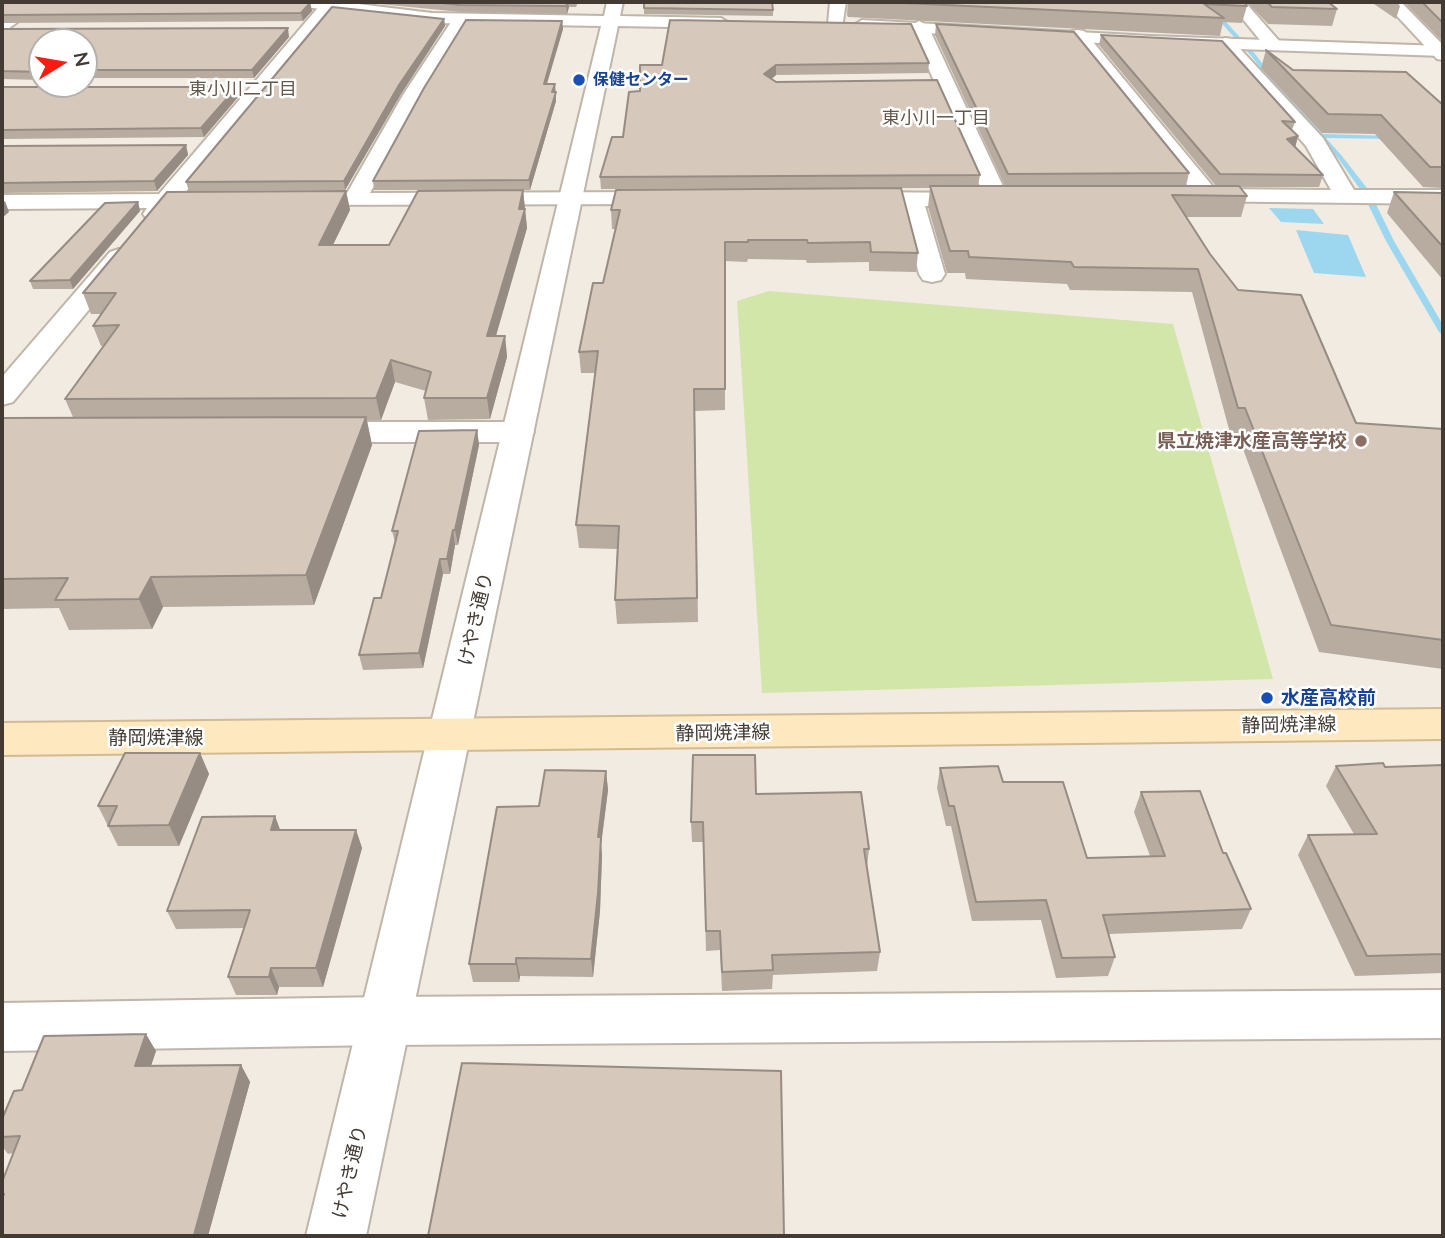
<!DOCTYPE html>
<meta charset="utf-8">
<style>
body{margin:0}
#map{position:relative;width:1445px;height:1238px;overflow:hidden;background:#f1ebe2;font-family:Lato,sans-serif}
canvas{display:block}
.frame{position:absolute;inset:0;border:4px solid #433b33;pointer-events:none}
.north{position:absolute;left:28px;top:28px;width:70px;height:70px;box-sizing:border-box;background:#fff;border:2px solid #b4b1ad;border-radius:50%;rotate:79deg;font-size:19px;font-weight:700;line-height:28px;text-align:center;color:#433b33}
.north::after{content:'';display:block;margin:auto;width:24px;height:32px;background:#fa1b11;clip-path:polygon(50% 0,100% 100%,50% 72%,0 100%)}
</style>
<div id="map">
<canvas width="1445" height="1238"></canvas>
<div class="frame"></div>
<div class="north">N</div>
</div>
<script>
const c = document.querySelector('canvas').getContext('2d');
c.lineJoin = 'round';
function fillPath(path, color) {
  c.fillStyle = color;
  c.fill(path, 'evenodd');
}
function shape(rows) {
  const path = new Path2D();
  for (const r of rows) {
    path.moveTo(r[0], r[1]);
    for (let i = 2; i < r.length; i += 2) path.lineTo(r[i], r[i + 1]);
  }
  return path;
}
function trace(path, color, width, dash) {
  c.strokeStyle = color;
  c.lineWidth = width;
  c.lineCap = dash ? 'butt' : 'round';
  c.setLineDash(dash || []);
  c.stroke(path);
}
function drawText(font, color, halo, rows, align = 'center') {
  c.font = font + ' Lato,"Noto Sans JP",sans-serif';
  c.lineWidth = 5;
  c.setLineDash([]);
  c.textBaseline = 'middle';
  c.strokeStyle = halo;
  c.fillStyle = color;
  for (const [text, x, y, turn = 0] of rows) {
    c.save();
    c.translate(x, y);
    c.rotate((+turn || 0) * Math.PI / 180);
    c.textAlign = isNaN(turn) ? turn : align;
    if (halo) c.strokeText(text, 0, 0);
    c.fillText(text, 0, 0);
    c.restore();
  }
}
const green = shape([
 [769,291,1173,324,1273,679,762,693,737,301]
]);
const water = shape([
 [1269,208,1313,209,1324,224,1281,222],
 [1296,230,1348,235,1366,277,1314,273]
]);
const stream = shape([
 [1211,11,1219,14,1256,55,1281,89,1323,134,1394,136,1394,138,1392,139,1326,138,1342,156,1370,192,1394,241,1443,325,1443,335,1439,332,1386,241,1362,192,1338,158,1277,91,1252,57,1215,16,1209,14,1211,11]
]);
const minor = shape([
 [26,2,45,2,8,29,2,30,2,18,26,2],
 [830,2,846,2,842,28,836,29,828,24,830,2],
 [1229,2,1245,2,1280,42,1283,46,1280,50,1268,50,1229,2],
 [1384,2,1401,2,1443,45,1443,60,1437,59,1384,2],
 [322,3,331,2,336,6,184,194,218,196,222,201,218,206,172,208,163,219,155,221,147,219,143,214,147,208,2,209,2,195,159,194,322,3],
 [461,15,469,20,423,95,370,193,665,192,673,194,677,199,673,204,286,205,282,200,286,195,294,193,347,193,403,95,455,16,461,15],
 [919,21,928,26,1009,199,1005,204,997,206,988,204,980,206,925,206,945,274,941,280,932,282,923,280,919,274,901,206,851,206,843,204,839,199,843,194,851,192,983,193,910,26,919,21],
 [1078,30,1084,31,1215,189,1331,190,1306,146,1219,47,1216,43,1225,38,1231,39,1323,138,1354,190,1443,190,1443,204,1186,201,1182,196,1191,190,1072,39,1069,35,1072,31,1078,30],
 [119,249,128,252,132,257,128,262,13,402,2,405,2,377,110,252,119,249],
 [317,422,518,422,529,425,534,432,529,439,518,442,317,442,306,439,301,432,306,425,317,422],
 [1443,990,1443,1038,384,1045,2,1051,2,1003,384,997,1443,990]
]);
const tertiary = shape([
 [297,2,342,2,432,13,604,16,607,2,623,2,620,16,721,18,729,23,721,28,618,26,366,1236,306,1236,601,26,432,23,305,7,297,2],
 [862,20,1150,36,1443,46,1443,56,1150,46,856,29,854,25,862,20]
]);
const secondary = shape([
 [1443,709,1443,739,2,755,2,723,1443,709]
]);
const wall = shape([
 [2,2,310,3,312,11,303,21,2,23],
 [359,2,578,2,576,7,569,7,567,14,461,12],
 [848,2,1244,2,1247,6,1242,23,1223,22,1220,36,848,17,847,15],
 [1247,2,1328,2,1337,9,1332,26,1268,24],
 [1371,2,1397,2,1400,6,1396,19],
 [1404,2,1443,2,1443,42],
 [644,8,773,10,773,16,644,14],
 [444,19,445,26,401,94,345,190,189,191,186,182],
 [562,21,563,29,547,84,555,84,556,101,530,190,374,190,373,181],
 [936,24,1189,173,1186,186,1216,186,1099,45,1101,35,1295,122,1292,130,1298,136,1295,147,1323,175,1319,187,1239,187,1247,196,1241,217,1186,217,1210,254,1238,290,1356,423,1443,429,1443,669,1319,652,1237,433,1230,433,1192,292,1070,290,1067,284,966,279,965,273,947,273,928,207,930,188,601,189,600,177,623,137,640,91,640,65,929,63,928,73,776,75,772,79,980,175,978,186,1005,186,935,35],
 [2,29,289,37,254,78,84,78,84,42,42,42,42,80,2,79],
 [1266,50,1293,70,1443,105,1443,188,1423,187,1375,134,1322,133,1261,68],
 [2,87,237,87,239,96,204,137,2,139],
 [186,145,188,155,157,191,2,193,2,146],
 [523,190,527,228,496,336,505,336,507,357,490,419,428,420,424,398,426,391,395,382,381,420,367,420,372,445,314,605,163,607,152,629,69,630,59,608,2,609,2,418,73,417,65,399,103,346,101,346,93,326,101,314,91,314,83,293,346,191,350,210,333,245,389,245],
 [616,190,918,253,916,272,869,271,869,262,807,263,806,260,748,259,747,262,725,261,725,410,695,411,698,622,617,624,615,600,617,549,579,548,576,525,595,373,581,373,579,352,603,283,615,229,612,229,611,210],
 [1394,192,1443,193,1443,280,1387,213],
 [138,202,140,211,73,289,33,289,30,281],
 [477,430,479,445,458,545,455,545,450,574,443,574,423,668,363,670,359,655,381,598,395,542,392,531],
 [200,753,209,774,179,846,118,846,98,806],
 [1443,765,1443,973,1355,976,1298,855,1308,835,1354,834,1326,786,1336,766,1385,767],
 [940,768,1003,782,1087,858,1150,856,1134,812,1141,792,1223,853,1251,909,1242,929,1109,934,1115,957,1108,976,1056,978,1041,920,972,921,951,826,946,826,937,788],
 [606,771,608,790,601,845,602,855,600,911,593,977,520,976,519,982,473,982,469,964,539,806],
 [756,794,869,849,867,867,880,952,877,971,773,975,772,989,722,991,720,950,706,951,703,842,692,842,691,822],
 [275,816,280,830,356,830,362,848,323,987,279,987,277,995,236,995,228,977,244,928,176,929,167,911],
 [156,1051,151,1066,241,1065,250,1082,208,1236,2,1236,2,1182,13,1153,8,1154,2,1146,2,1119,22,1090]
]);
const shadedWall = shape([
 [568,2,569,7,567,14,566,6],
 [310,3,312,11,303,21,301,13],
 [444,19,445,26,401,94,345,190,344,181,399,85],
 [562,21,563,29,544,93,544,84],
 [288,28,289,37,254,78,252,70],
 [776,65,776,75,764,85,764,74],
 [555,84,556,101,530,190,529,180],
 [237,87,239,96,204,137,201,128],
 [1298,136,1295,148,1287,139],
 [186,145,188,155,157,191,154,181],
 [523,190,527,228,490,356,487,336],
 [346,191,350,210,323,265,319,245],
 [5,201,9,212,2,218,2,204],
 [138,202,140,211,73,289,70,280],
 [505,336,507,357,490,419,487,398],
 [391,360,395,382,381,420,376,398],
 [366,417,372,445,314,605,306,575],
 [477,430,479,445,458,545,455,530],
 [453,530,455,545,450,574,447,559],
 [440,559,443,574,423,668,419,653],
 [151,577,163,607,152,629,139,599],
 [200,753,209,774,179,846,169,825],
 [606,771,608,790,601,845,602,855,600,911,593,977,591,959,598,837],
 [275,816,282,835,271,830],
 [356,830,362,848,323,987,316,968],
 [516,958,520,976,519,982,516,964],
 [271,968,279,987,277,995,269,977],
 [146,1034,156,1051,145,1083,135,1066],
 [241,1065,250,1082,208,1236,195,1236,194,1235]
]);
const building = shape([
 [2,2,307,2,310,3,301,13,2,15,2,2],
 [433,2,568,2,566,6,460,5,433,2],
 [644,2,772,2,773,10,644,8,644,2],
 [882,2,1244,2,1247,6,1204,4,1224,18,882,2],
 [1267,2,1328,2,1337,9,1272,7,1267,2],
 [1422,2,1443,2,1443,23,1422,2],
 [332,7,444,19,399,85,344,181,186,182,332,7],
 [466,20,562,21,544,84,555,84,552,92,556,92,529,180,373,181,424,88,466,20],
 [670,20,911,24,929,63,776,65,764,74,776,82,937,80,980,175,600,177,612,137,623,137,629,92,640,91,640,65,662,65,670,20],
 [936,24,1074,32,1189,173,1008,174,936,24],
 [288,28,252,70,84,70,84,42,42,42,42,72,2,71,2,29,288,28],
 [1101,35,1222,41,1295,122,1282,121,1298,136,1287,139,1323,175,1220,174,1101,35],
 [1266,50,1293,70,1406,72,1443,105,1443,167,1430,167,1381,115,1328,114,1266,50],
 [2,87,237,87,201,128,2,130,2,87],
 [186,145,154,181,2,183,2,146,186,145],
 [930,186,1239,186,1247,196,1172,195,1210,254,1238,290,1301,295,1356,423,1443,429,1443,640,1331,625,1245,408,1238,408,1198,269,1074,267,1071,262,969,257,968,251,950,251,930,186],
 [901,188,918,253,871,252,870,242,808,243,807,240,748,240,748,242,725,242,725,389,694,389,697,598,615,600,619,526,576,525,598,351,579,352,593,283,603,283,620,210,611,210,616,190,901,188],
 [523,190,519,209,525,209,487,336,505,336,487,398,424,398,431,372,391,360,376,398,65,399,119,325,93,326,116,293,83,293,167,192,346,191,319,245,389,245,418,191,523,190],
 [1394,192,1443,193,1443,247,1394,192],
 [138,202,70,280,30,281,105,203,138,202],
 [366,417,306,575,151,577,139,599,55,600,68,578,2,579,2,418,366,417],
 [477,430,455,530,453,530,447,559,440,559,419,653,359,655,374,598,381,598,398,531,392,531,419,431,477,430],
 [125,753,200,753,169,825,108,826,117,806,98,806,125,753],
 [693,755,755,755,756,794,861,792,869,849,864,849,880,952,772,955,773,970,722,972,720,931,706,931,703,822,691,822,693,755],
 [1383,763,1385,767,1443,765,1443,954,1367,956,1308,835,1377,834,1336,766,1383,763],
 [998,766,1003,782,1063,782,1087,858,1165,856,1141,792,1200,791,1223,853,1226,853,1251,909,1103,915,1115,957,1062,958,1046,900,976,902,954,806,949,806,940,768,998,766],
 [545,770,606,771,598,837,601,837,598,893,591,959,516,958,516,964,469,964,497,807,539,806,545,770],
 [275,816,271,830,356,830,316,968,271,968,269,977,228,977,250,910,167,911,202,817,275,816],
 [146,1034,135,1066,241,1065,194,1235,189,1236,2,1236,2,1200,4,1194,2,1195,2,1182,20,1136,2,1137,2,1119,14,1091,22,1090,44,1036,146,1034],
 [462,1063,781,1071,784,1236,428,1236,462,1063]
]);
const markers = [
 [579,80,7,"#1a4fb4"],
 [1361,441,7,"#8d6e63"],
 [1267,698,7,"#1a4fb4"]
];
const farTransitnames = [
 ["保健センター",593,80]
];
const farNeighbourhoodnames = [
 ["東小川二丁目",243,89],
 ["東小川一丁目",936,118]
];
const educationNames = [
 ["県立焼津水産高等学校",1347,441]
];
const streetNames = [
 ["けやき通り",476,619,-77],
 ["静岡焼津線",1289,725,-1],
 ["静岡焼津線",723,733,-1],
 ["静岡焼津線",156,738],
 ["けやき通り",350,1172,-77]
];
const transitNames = [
 ["水産高校前",1281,698]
];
fillPath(green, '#d2e6aa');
fillPath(water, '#9dd7ef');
fillPath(stream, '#9dd7ef');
trace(minor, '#bfb5a8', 4);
trace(tertiary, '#bfb5a8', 4);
trace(secondary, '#d2ba92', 4);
fillPath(minor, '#fff');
fillPath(tertiary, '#fff');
fillPath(secondary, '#fee8bf');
fillPath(wall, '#b8aca1');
fillPath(shadedWall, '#968c83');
fillPath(building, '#d6c8bb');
trace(building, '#968c83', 2);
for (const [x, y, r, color] of markers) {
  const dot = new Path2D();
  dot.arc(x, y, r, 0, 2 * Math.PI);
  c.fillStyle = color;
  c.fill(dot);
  trace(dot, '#fff', 2.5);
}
drawText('bold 16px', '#164399', '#fff', farTransitnames, 'left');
drawText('18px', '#65574a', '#fff', farNeighbourhoodnames);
drawText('bold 19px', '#785e54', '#fff', educationNames, 'right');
drawText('19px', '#433b33', '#fff', streetNames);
drawText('bold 19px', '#164399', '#fff', transitNames, 'left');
</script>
